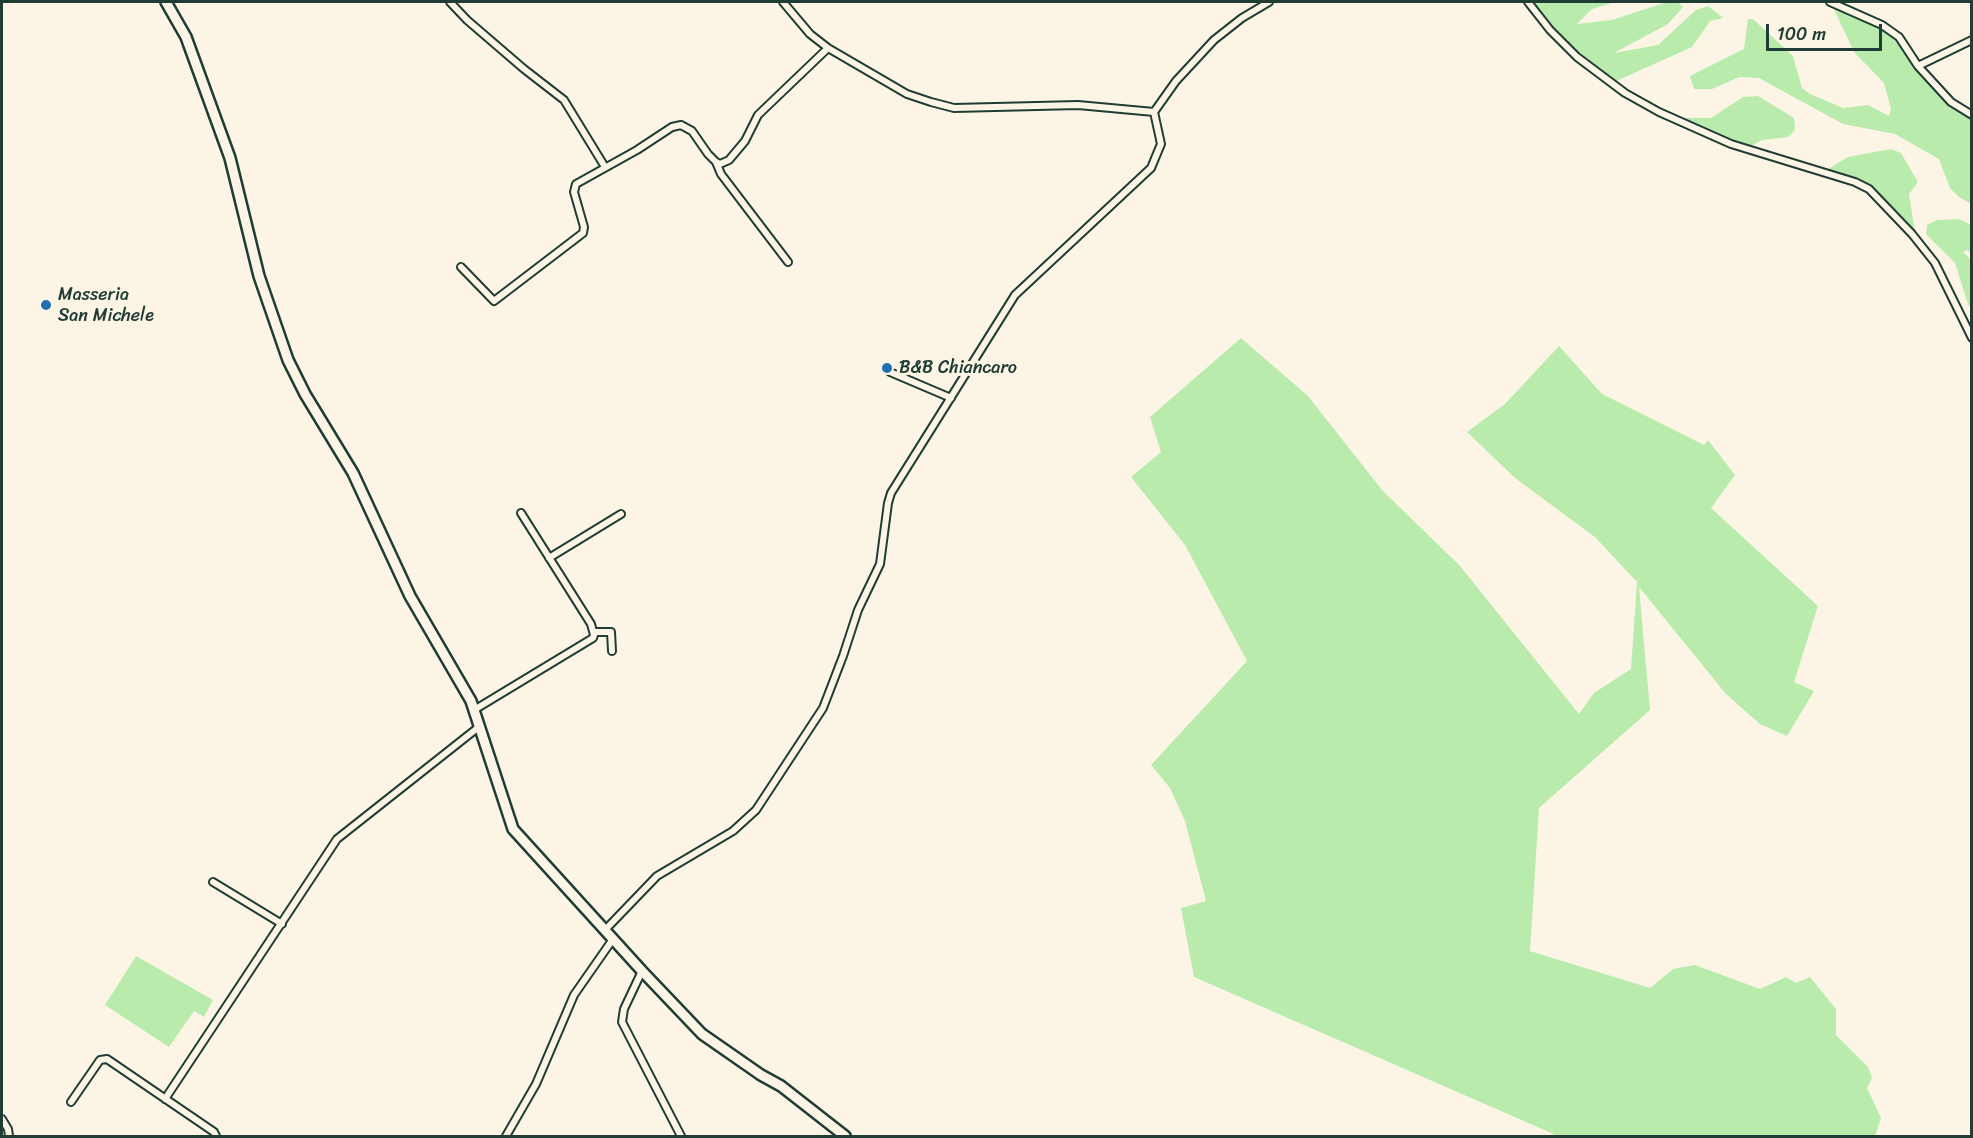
<!DOCTYPE html>
<style>
body{margin:0}
#map{position:relative;width:1973px;height:1138px;overflow:hidden;background:#fcf5e5;font-family:Sriracha,sans-serif}
canvas{display:block}
.frame{position:absolute;inset:0;border:3px solid #1f3d34;pointer-events:none}
.scale{position:absolute;left:1766px;top:24px;width:116px;height:27px;box-sizing:border-box;border:3px solid #1f3d34;border-top:0;padding-left:8px;font-size:18px;line-height:21px;white-space:nowrap;color:#1f3d34;-webkit-text-stroke:4px #fcf5e5;paint-order:stroke}
</style>
<div id="map">
<canvas width="1973" height="1138"></canvas>
<div class="frame"></div>
<div class="scale">100 m</div>
</div>
<script>
const c = document.querySelector('canvas').getContext('2d');
c.lineJoin = 'round';
function fillPath(path, color) {
  c.fillStyle = color;
  c.fill(path, 'evenodd');
}
function shape(rows) {
  const path = new Path2D();
  for (const r of rows) {
    path.moveTo(r[0], r[1]);
    for (let i = 2; i < r.length; i += 2) path.lineTo(r[i], r[i + 1]);
  }
  return path;
}
function trace(path, color, width, dash) {
  c.strokeStyle = color;
  c.lineWidth = width;
  c.lineCap = dash ? 'butt' : 'round';
  c.setLineDash(dash || []);
  c.stroke(path);
}
function drawText(font, color, halo, rows, align = 'center') {
  c.font = font + ' Sriracha,sans-serif';
  c.lineWidth = 6;
  c.setLineDash([]);
  c.textBaseline = 'middle';
  c.strokeStyle = halo;
  c.fillStyle = color;
  for (const [text, x, y, turn = 0] of rows) {
    c.save();
    c.translate(x, y);
    c.rotate((+turn || 0) * Math.PI / 180);
    c.textAlign = isNaN(turn) ? turn : align;
    if (halo) c.strokeText(text, 0, 0);
    c.fillText(text, 0, 0);
    c.restore();
  }
}
const green = shape([
 [1534,2,1615,2,1592,9,1577,24,1612,20,1667,2,1678,2,1683,7,1668,24,1614,53,1658,45,1696,10,1708,6,1723,18,1710,21,1692,47,1614,82,1562,37],
 [1832,5,1879,27,1898,40,1920,72,1971,117,1971,204,1959,197,1950,188,1939,159,1895,134,1843,124,1759,78,1739,77,1712,89,1694,89,1690,76,1744,49,1748,19,1753,19,1793,56,1802,88,1810,94,1843,108,1868,105,1889,116,1891,109,1884,83,1854,52],
 [1758,96,1794,118,1795,130,1788,137,1762,140,1749,147,1680,118,1711,118,1743,97],
 [1891,149,1901,153,1918,182,1909,194,1915,232,1868,185,1825,171,1848,157],
 [1959,219,1971,225,1971,253,1967,250,1963,252,1971,260,1971,309,1968,304,1955,263,1926,234,1927,225,1937,220],
 [1241,338,1308,396,1382,490,1460,566,1579,714,1594,693,1631,669,1637,582,1595,537,1515,478,1467,432,1505,404,1559,346,1602,394,1704,445,1708,440,1735,475,1711,508,1818,606,1794,682,1814,691,1787,736,1760,724,1726,694,1639,587,1650,710,1539,808,1530,951,1650,988,1673,969,1695,965,1760,989,1786,977,1796,983,1810,977,1836,1009,1836,1035,1868,1067,1872,1078,1867,1088,1881,1118,1875,1136,1556,1136,1549,1132,1194,977,1181,908,1206,901,1185,821,1170,788,1151,765,1247,661,1185,545,1131,477,1161,452,1150,417],
 [136,956,213,1000,204,1017,194,1011,169,1047,105,1005]
]);
const street = shape([
 [450,2,467,20,524,69,564,100,605,167],
 [783,2,810,34,828,48,907,94,931,102,954,108,1078,105,1154,112],
 [1528,2,1550,30,1577,57,1625,93,1659,112,1731,144,1855,182,1869,189,1912,234,1935,263,1972,338],
 [1830,2,1882,25,1899,37,1918,66,1951,102,1972,115],
 [1918,66,1972,40],
 [716,162,721,174,788,262],
 [461,267,494,301,583,233,584,227,574,192,576,184,637,150,672,127,681,125,692,131,708,154,716,162,720,164,729,160,745,141,758,115,828,48],
 [890,372,951,398],
 [549,558,621,514],
 [595,632,611,632,612,651],
 [474,710,593,638,594,635,591,624,521,513],
 [213,882,282,924],
 [605,930,657,876,733,831,756,810,823,708,843,656,858,610,880,564,888,503,891,493,1015,295,1151,168,1161,144,1154,112,1176,81,1214,40,1242,18,1269,2],
 [642,971,624,1009,622,1022,681,1136],
 [165,1099,337,839,480,726],
 [71,1102,100,1060,107,1059,214,1132,216,1136],
 [2,1119,8,1129,9,1136],
 [506,1136,536,1084,574,995,613,939]
]);
const secondary = shape([
 [166,2,186,37,230,158,259,276,288,360,305,394,353,473,410,596,471,701,513,829,642,971,702,1034,761,1075,781,1086,845,1136]
]);
const markers = [
 [46,305,6,"#1f6fb2"],
 [887,368,6,"#1f6fb2"]
];
const poiNames = [
 ["Masseria",58,295],
 ["San Michele",58,316],
 ["B&B Chiancaro",899,368]
];
fillPath(green, '#b9ebac');
trace(street, '#1f3d34', 10);
trace(secondary, '#1f3d34', 14);
trace(street, '#fcf5e5', 6);
trace(secondary, '#fcf5e5', 9);
for (const [x, y, r, color] of markers) {
  const dot = new Path2D();
  dot.arc(x, y, r, 0, 2 * Math.PI);
  c.fillStyle = color;
  c.fill(dot);
  trace(dot, '#fcf5e5', 2);
}
drawText('18px', '#1f3d34', '#fcf5e5', poiNames, 'left');
</script>
